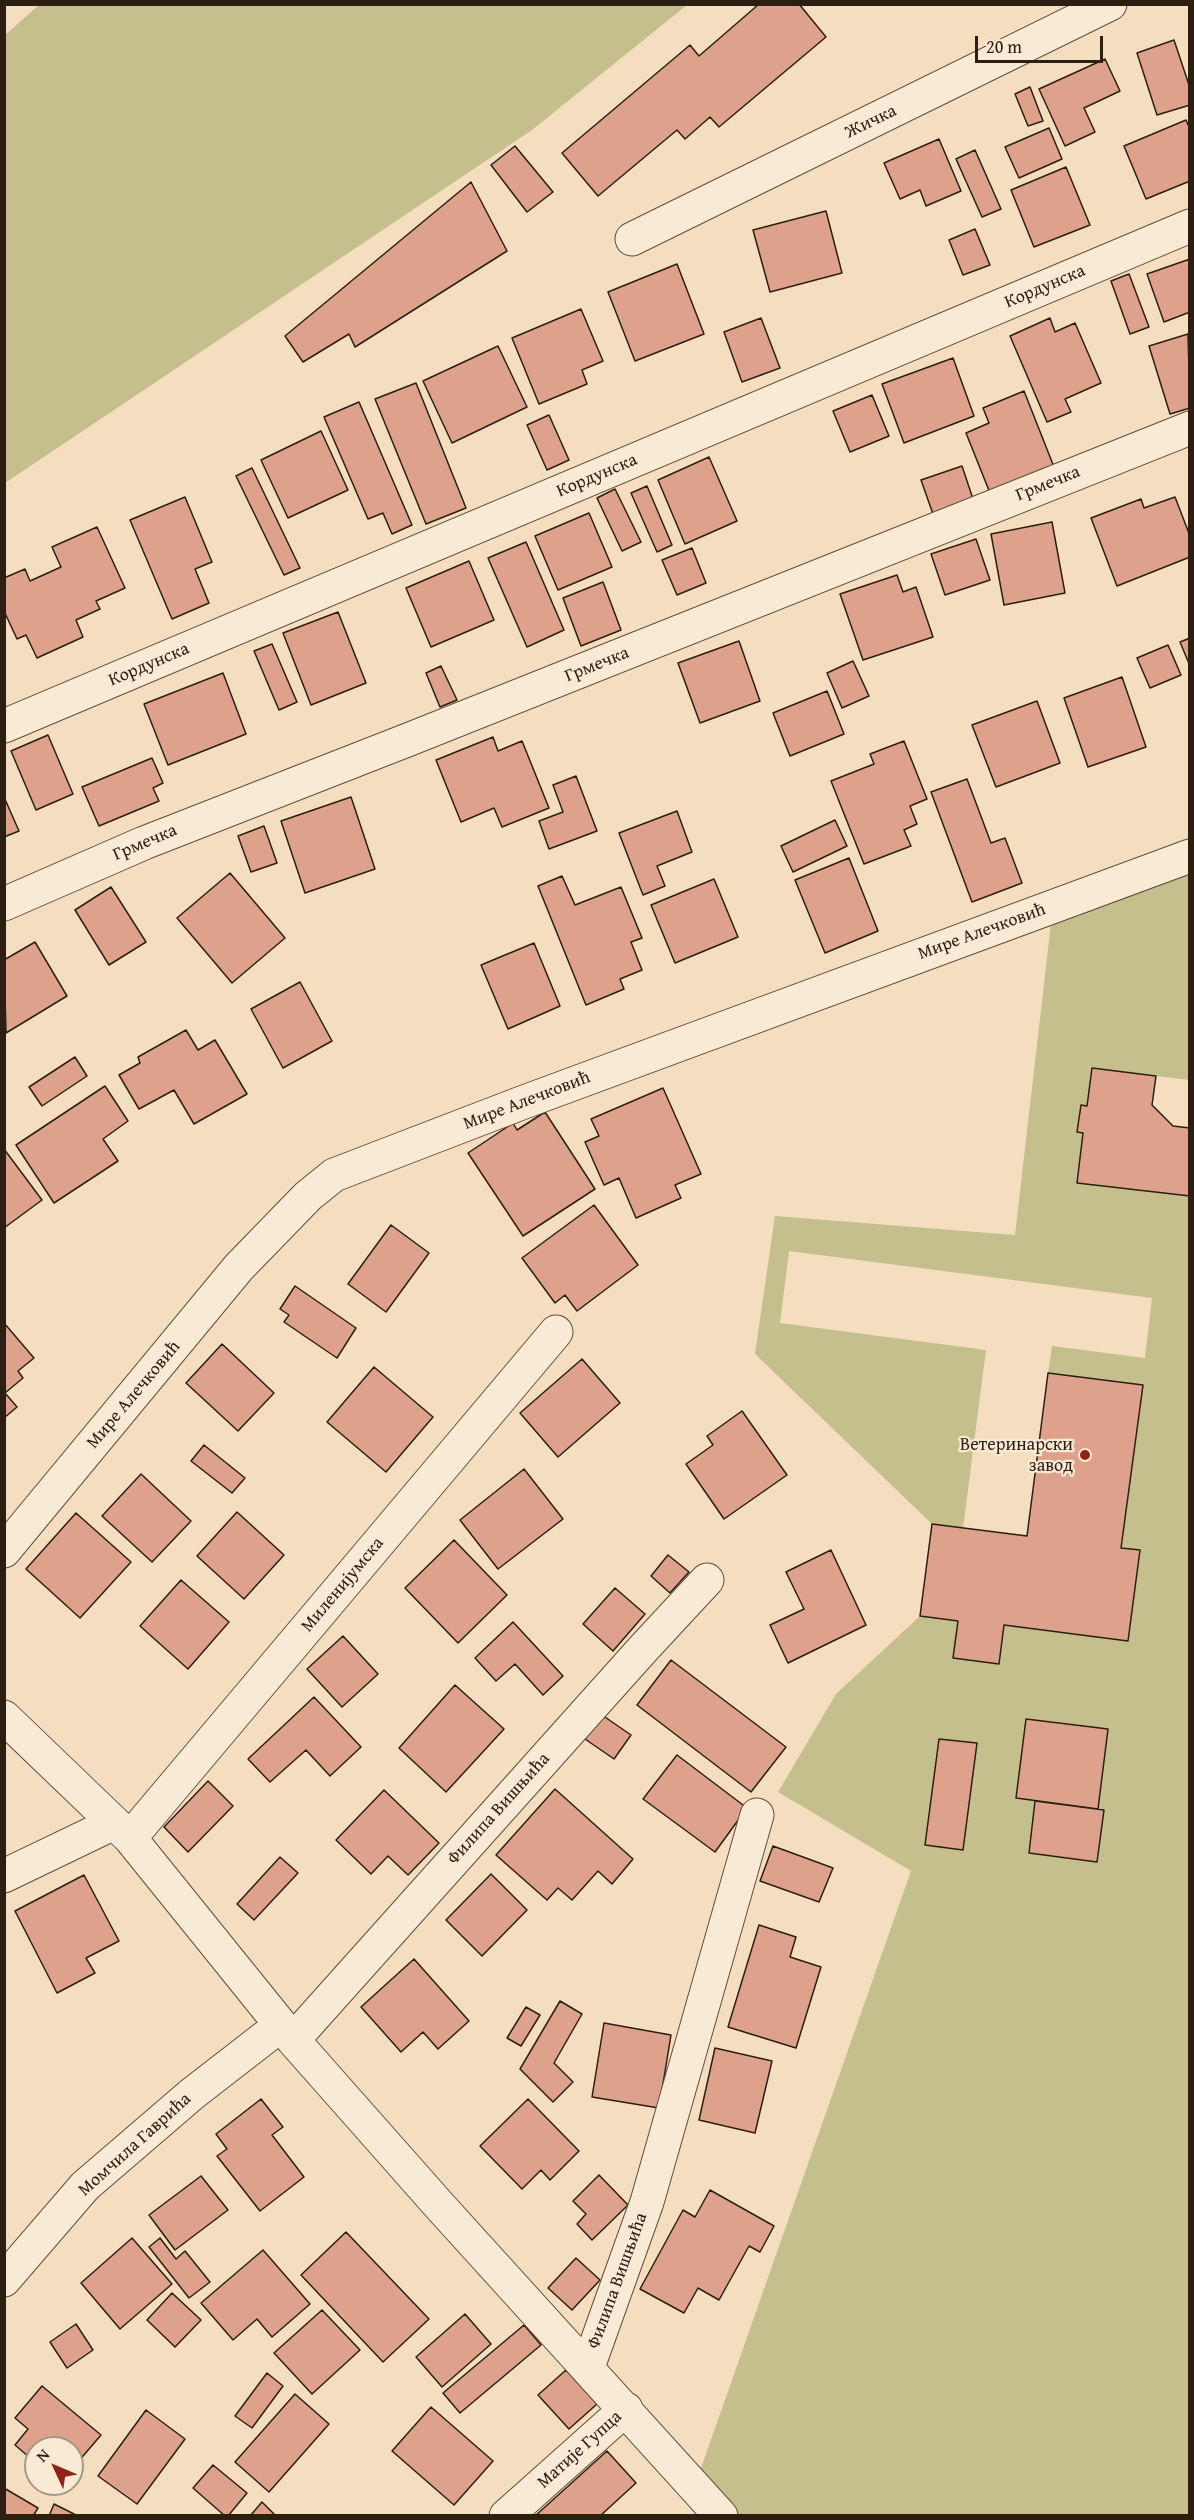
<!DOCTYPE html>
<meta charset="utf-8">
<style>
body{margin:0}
#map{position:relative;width:1194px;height:2520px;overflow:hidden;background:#f5debf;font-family:"Gentium Book Plus",serif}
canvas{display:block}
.frame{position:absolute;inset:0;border:6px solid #2c1e11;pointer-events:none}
.north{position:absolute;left:24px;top:2436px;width:60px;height:60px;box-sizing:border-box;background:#f8ead5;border:2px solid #a69887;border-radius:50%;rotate:314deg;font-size:16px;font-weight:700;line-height:24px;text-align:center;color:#2c1e11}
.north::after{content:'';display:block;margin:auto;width:21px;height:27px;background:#8f2418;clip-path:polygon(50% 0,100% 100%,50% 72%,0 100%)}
.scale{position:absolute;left:975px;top:36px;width:128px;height:27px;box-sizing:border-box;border:3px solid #2c1e11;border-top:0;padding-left:8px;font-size:18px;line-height:21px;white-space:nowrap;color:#2c1e11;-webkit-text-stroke:4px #f8ead5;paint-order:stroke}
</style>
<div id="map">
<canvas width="1194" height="2520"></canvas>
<div class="frame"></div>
<div class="north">N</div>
<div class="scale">20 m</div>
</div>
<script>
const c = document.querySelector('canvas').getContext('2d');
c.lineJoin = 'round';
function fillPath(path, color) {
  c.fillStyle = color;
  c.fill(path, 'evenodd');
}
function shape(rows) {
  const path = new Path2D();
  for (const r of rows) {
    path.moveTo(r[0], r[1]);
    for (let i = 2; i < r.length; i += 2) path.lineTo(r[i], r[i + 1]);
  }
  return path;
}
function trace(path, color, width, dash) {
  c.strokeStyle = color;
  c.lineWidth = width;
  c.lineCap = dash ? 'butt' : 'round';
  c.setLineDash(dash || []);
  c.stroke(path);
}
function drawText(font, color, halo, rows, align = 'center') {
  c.font = font + ' "Gentium Book Plus",serif';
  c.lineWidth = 4.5;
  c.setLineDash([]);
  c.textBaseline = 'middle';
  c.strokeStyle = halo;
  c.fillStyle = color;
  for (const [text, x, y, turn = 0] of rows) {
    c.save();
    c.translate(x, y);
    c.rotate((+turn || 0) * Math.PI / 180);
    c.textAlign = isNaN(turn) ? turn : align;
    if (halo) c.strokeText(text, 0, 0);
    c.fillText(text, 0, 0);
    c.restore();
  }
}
const green = shape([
 [39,5,39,4,687,5,532,130,5,483,5,35],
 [1189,856,1189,1080,1092,1068,1087,1106,1081,1105,1077,1132,1083,1133,1189,1196,1189,2515,721,2515,694,2488,911,1871,778,1792,836,1694,920,1616,958,1621,954,1658,998,1664,1004,1625,1128,1641,1140,1550,1121,1548,1143,1385,1048,1373,1052,1346,1145,1358,1152,1298,789,1251,780,1323,986,1350,963,1528,932,1524,755,1354,775,1216,1015,1235,1053,906],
 [1026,1719,1108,1729,1098,1809,1104,1810,1097,1862,1029,1853,1035,1801,1016,1798]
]);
const building = shape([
 [759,4,799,4,826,37,719,127,710,117,685,139,677,130,598,196,562,153,690,45,699,56,759,4],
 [1174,40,1190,88,1190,105,1157,115,1137,53,1174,40],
 [1105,59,1120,91,1084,108,1095,132,1065,146,1039,89,1105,59],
 [1030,87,1043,121,1028,126,1015,94,1030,87],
 [1186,120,1190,129,1190,181,1146,199,1124,146,1186,120],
 [1049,128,1062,159,1019,178,1005,147,1049,128],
 [939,139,961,191,926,206,920,190,900,199,884,163,939,139],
 [515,146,553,192,527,212,491,165,515,146],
 [975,150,1001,209,982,217,956,159,975,150],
 [1066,167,1090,225,1034,247,1011,190,1066,167],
 [471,182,507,251,355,347,349,334,303,362,285,336,471,182],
 [826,211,842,273,770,292,753,230,826,211],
 [975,229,990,265,963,275,949,240,975,229],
 [1190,259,1190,312,1164,322,1147,274,1190,259],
 [677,264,704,334,635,361,608,292,677,264],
 [1129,274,1149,327,1130,334,1111,281,1129,274],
 [581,309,603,361,582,370,587,384,539,404,512,338,581,309],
 [761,318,780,368,742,382,724,332,761,318],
 [1050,318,1055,332,1075,323,1101,383,1065,399,1071,412,1047,422,1010,336,1050,318],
 [1188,334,1190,408,1170,414,1149,346,1188,334],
 [498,346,527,407,452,443,423,381,498,346],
 [953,358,974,416,904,443,882,384,953,358],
 [416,383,466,508,426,524,375,399,416,383],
 [1024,391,1054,467,990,493,966,433,989,423,983,408,1024,391],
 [872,395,889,436,850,452,833,411,872,395],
 [359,402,412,525,392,534,383,513,368,519,324,417,359,402],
 [549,415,569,460,547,470,527,425,549,415],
 [321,431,348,490,288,518,261,460,321,431],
 [709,457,737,521,685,544,658,480,709,457],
 [962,466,973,499,933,514,921,480,962,466],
 [252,468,300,568,284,575,236,476,252,468],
 [647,486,672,545,657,552,631,493,647,486],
 [615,489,641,542,622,551,597,498,615,489],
 [185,497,212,562,195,569,209,603,172,619,130,520,185,497],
 [1175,497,1190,536,1190,557,1117,586,1091,518,1141,499,1144,508,1175,497],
 [589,513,612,567,558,590,535,536,589,513],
 [1052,522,1065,593,1004,605,991,534,1052,522],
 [97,527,125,588,96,601,100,609,76,620,83,637,37,658,26,635,17,639,4,611,4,578,25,569,30,581,61,567,52,547,97,527],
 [976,539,990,580,945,595,931,554,976,539],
 [526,542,564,630,527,647,488,558,526,542],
 [692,548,706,583,677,595,662,560,692,548],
 [469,561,494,620,431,647,406,588,469,561],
 [897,575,903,592,916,587,933,637,863,660,840,594,897,575],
 [603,582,621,630,581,646,563,598,603,582],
 [338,612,366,683,311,705,283,633,338,612],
 [1190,638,1190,666,1180,642,1190,638],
 [739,641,760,701,700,723,678,663,739,641],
 [272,644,297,702,279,710,254,651,272,644],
 [1168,645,1181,675,1150,688,1137,658,1168,645],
 [853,661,869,696,842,708,827,673,853,661],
 [441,666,457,700,440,707,426,673,441,666],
 [223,673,246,734,168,765,144,704,223,673],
 [1122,677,1146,747,1088,767,1064,698,1122,677],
 [827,691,844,734,790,756,773,713,827,691],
 [1037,701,1060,763,996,787,972,725,1037,701],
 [48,735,73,794,36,810,11,751,48,735],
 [493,737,498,751,522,741,549,808,502,827,494,808,461,822,436,760,493,737],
 [904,741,927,799,910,806,917,824,904,830,911,846,864,864,831,781,874,764,870,754,904,741],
 [152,758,163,783,153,788,159,801,99,826,82,787,152,758],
 [576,776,597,831,549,849,539,821,563,812,553,785,576,776],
 [967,779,991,843,1005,838,1022,883,972,902,931,792,967,779],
 [4,797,19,831,4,837,4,797],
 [351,797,375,869,305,893,281,821,351,797],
 [677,811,692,852,657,866,665,886,643,895,619,833,677,811],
 [835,820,847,846,793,872,781,846,835,820],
 [264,826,277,863,251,872,238,836,264,826],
 [849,858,878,931,825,953,795,880,849,858],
 [230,873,285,938,232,983,177,918,230,873],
 [562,876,575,905,621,887,642,938,631,942,642,970,620,979,624,989,586,1005,538,886,562,876],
 [714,879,738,937,675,963,651,905,714,879],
 [111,887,146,942,109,965,75,910,111,887],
 [35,942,67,996,6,1033,4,960,35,942],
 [534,943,560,1006,508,1029,481,965,534,943],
 [300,982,332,1041,283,1068,251,1009,300,982],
 [186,1030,198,1050,215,1040,247,1094,194,1124,174,1090,139,1109,119,1075,140,1063,138,1057,186,1030],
 [75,1057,87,1076,42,1106,29,1087,75,1057],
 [1092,1068,1156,1076,1152,1105,1173,1126,1190,1128,1190,1196,1077,1183,1083,1133,1077,1132,1081,1105,1087,1106,1092,1068],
 [105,1086,128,1121,103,1139,118,1161,54,1203,16,1145,105,1086],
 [663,1088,701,1174,675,1185,681,1198,636,1218,619,1178,604,1185,585,1142,599,1136,591,1119,663,1088],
 [545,1112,595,1189,523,1236,468,1153,513,1123,517,1130,545,1112],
 [4,1149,42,1200,4,1228,4,1149],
 [594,1205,638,1265,577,1311,565,1295,555,1303,522,1258,594,1205],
 [391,1225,429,1253,386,1312,348,1284,391,1225],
 [295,1286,356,1328,337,1358,284,1322,289,1315,280,1309,295,1286],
 [4,1323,34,1358,18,1371,23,1378,5,1393,17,1407,4,1418,4,1323],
 [222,1344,274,1393,238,1431,186,1383,222,1344],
 [582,1359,620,1403,558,1457,520,1413,582,1359],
 [374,1367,433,1417,386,1472,327,1422,374,1367],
 [1048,1373,1143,1385,1121,1548,1140,1550,1128,1641,1004,1625,999,1664,953,1658,958,1621,920,1616,932,1524,1027,1536,1048,1373],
 [742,1411,787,1475,724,1519,686,1464,713,1445,707,1436,742,1411],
 [204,1445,245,1478,232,1493,191,1461,204,1445],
 [524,1469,563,1519,498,1569,460,1520,524,1469],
 [141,1474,191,1521,152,1562,102,1516,141,1474],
 [237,1512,284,1555,244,1599,197,1556,237,1512],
 [76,1513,131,1562,80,1618,26,1569,76,1513],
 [454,1540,507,1595,458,1643,405,1588,454,1540],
 [831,1550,866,1625,788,1663,770,1625,804,1609,786,1572,831,1550],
 [668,1555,689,1572,670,1593,651,1576,668,1555],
 [181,1580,229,1622,188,1669,140,1626,181,1580],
 [615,1588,645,1614,613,1651,583,1624,615,1588],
 [513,1622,563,1676,543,1695,515,1664,496,1681,475,1658,513,1622],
 [343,1636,378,1674,342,1707,307,1669,343,1636],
 [671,1660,786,1747,751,1792,637,1705,671,1660],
 [455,1685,504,1729,446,1792,399,1748,455,1685],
 [314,1697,361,1747,330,1776,306,1750,270,1782,248,1759,314,1697],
 [602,1715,631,1735,614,1759,585,1739,602,1715],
 [1026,1719,1108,1729,1098,1809,1016,1798,1026,1719],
 [939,1739,977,1743,963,1850,925,1845,939,1739],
 [677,1755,747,1808,715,1852,643,1799,677,1755],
 [208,1781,233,1806,188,1852,164,1827,208,1781],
 [555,1789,633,1859,612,1884,598,1871,572,1900,558,1888,547,1900,496,1855,555,1789],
 [384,1790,439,1843,408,1875,388,1856,371,1874,336,1840,384,1790],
 [1035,1801,1104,1810,1097,1862,1029,1853,1035,1801],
 [773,1846,833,1868,819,1902,760,1881,773,1846],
 [280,1857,298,1873,254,1920,237,1904,280,1857],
 [491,1874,527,1910,482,1956,446,1920,491,1874],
 [84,1875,119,1941,86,1958,95,1973,57,1993,15,1911,84,1875],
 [759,1925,796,1937,790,1957,821,1967,796,2048,728,2027,759,1925],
 [414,1959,469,2021,438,2049,423,2032,401,2052,361,2007,414,1959],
 [560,2001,582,2014,554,2063,573,2082,553,2102,520,2069,560,2001],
 [526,2007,540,2015,521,2046,507,2038,526,2007],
 [604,2023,671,2035,659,2108,592,2097,604,2023],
 [715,2048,772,2061,755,2133,699,2120,715,2048],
 [261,2099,283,2127,272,2135,304,2177,260,2211,217,2156,227,2149,216,2134,261,2099],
 [528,2099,579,2151,550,2180,541,2170,522,2189,480,2146,528,2099],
 [599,2175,628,2205,592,2240,577,2224,586,2214,573,2201,599,2175],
 [201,2176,228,2210,175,2250,149,2215,201,2176],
 [710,2190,774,2226,760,2252,749,2246,719,2300,698,2288,684,2313,640,2289,683,2210,695,2217,710,2190],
 [346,2232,429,2319,383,2362,301,2275,346,2232],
 [132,2238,172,2284,120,2329,81,2283,132,2238],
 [160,2238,176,2259,185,2251,210,2282,189,2298,149,2247,160,2238],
 [263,2250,310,2304,272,2337,257,2319,233,2340,201,2303,263,2250],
 [576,2258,600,2280,572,2310,548,2288,576,2258],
 [172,2293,201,2320,175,2347,147,2320,172,2293],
 [322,2310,360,2350,312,2394,274,2353,322,2310],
 [465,2314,491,2344,442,2387,416,2357,465,2314],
 [76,2324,93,2350,67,2368,50,2342,76,2324],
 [524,2325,541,2345,460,2413,443,2393,524,2325],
 [566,2370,597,2404,569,2429,538,2395,566,2370],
 [267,2373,283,2386,252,2428,235,2416,267,2373],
 [42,2386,101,2435,72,2469,72,2448,36,2448,36,2463,15,2445,28,2429,15,2418,42,2386],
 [295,2394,329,2424,269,2492,235,2462,295,2394],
 [431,2407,493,2461,454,2505,392,2451,431,2407],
 [146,2410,185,2439,137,2504,98,2476,146,2410],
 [607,2451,636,2483,600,2516,535,2516,607,2451],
 [213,2465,247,2493,228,2516,225,2516,193,2488,213,2465],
 [4,2488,38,2508,33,2516,4,2516,4,2488],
 [262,2502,276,2516,250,2516,262,2502],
 [54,2504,78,2516,49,2516,54,2504]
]);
const minor = shape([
 [632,239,1110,4],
 [4,726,1190,226],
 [4,904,144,843,410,739,1190,428],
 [4,1551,239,1267,308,1196,334,1175,524,1102,1190,856],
 [4,1717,130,1838,293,2040,438,2204,721,2516],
 [130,1838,556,1332],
 [4,1876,114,1823],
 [293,2040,643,1649,707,1580],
 [4,2280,85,2186,192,2094,281,2025],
 [588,2367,647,2202,757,1815],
 [506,2516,626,2409]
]);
const markers = [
 [1085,1455,6,"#8f2418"]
];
const streetNames = [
 ["Жичка",871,122,-26],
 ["Кордунска",1045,287,-23],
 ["Кордунска",597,476,-23],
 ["Грмечка",1048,484,-22],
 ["Кордунска",149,665,-23],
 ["Грмечка",597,665,-22],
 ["Грмечка",145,843,-23],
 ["Мире Алечковић",982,932,-20],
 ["Мире Алечковић",527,1101,-21],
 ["Мире Алечковић",134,1395,-50],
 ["Миленијумска",343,1585,-50],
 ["Филипа Вишњића",499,1809,-48],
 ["Момчила Гаврића",135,2145,-42],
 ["Филипа Вишњића",618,2281,-70],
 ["Матије Гупца",580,2450,-42]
];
const poiNames = [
 ["Ветеринарски",1073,1445],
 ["завод",1073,1466]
];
fillPath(green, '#c4bf8c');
fillPath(building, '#dea28c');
trace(building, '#2c1e11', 1.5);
trace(minor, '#5e4e3c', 35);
trace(minor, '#f8ead5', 33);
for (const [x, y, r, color] of markers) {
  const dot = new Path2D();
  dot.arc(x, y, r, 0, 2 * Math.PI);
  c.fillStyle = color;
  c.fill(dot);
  trace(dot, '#f8ead5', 2);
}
drawText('18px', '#2c1e11', '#f8ead5', streetNames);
drawText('18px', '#2c1e11', '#f8ead5', poiNames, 'right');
</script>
